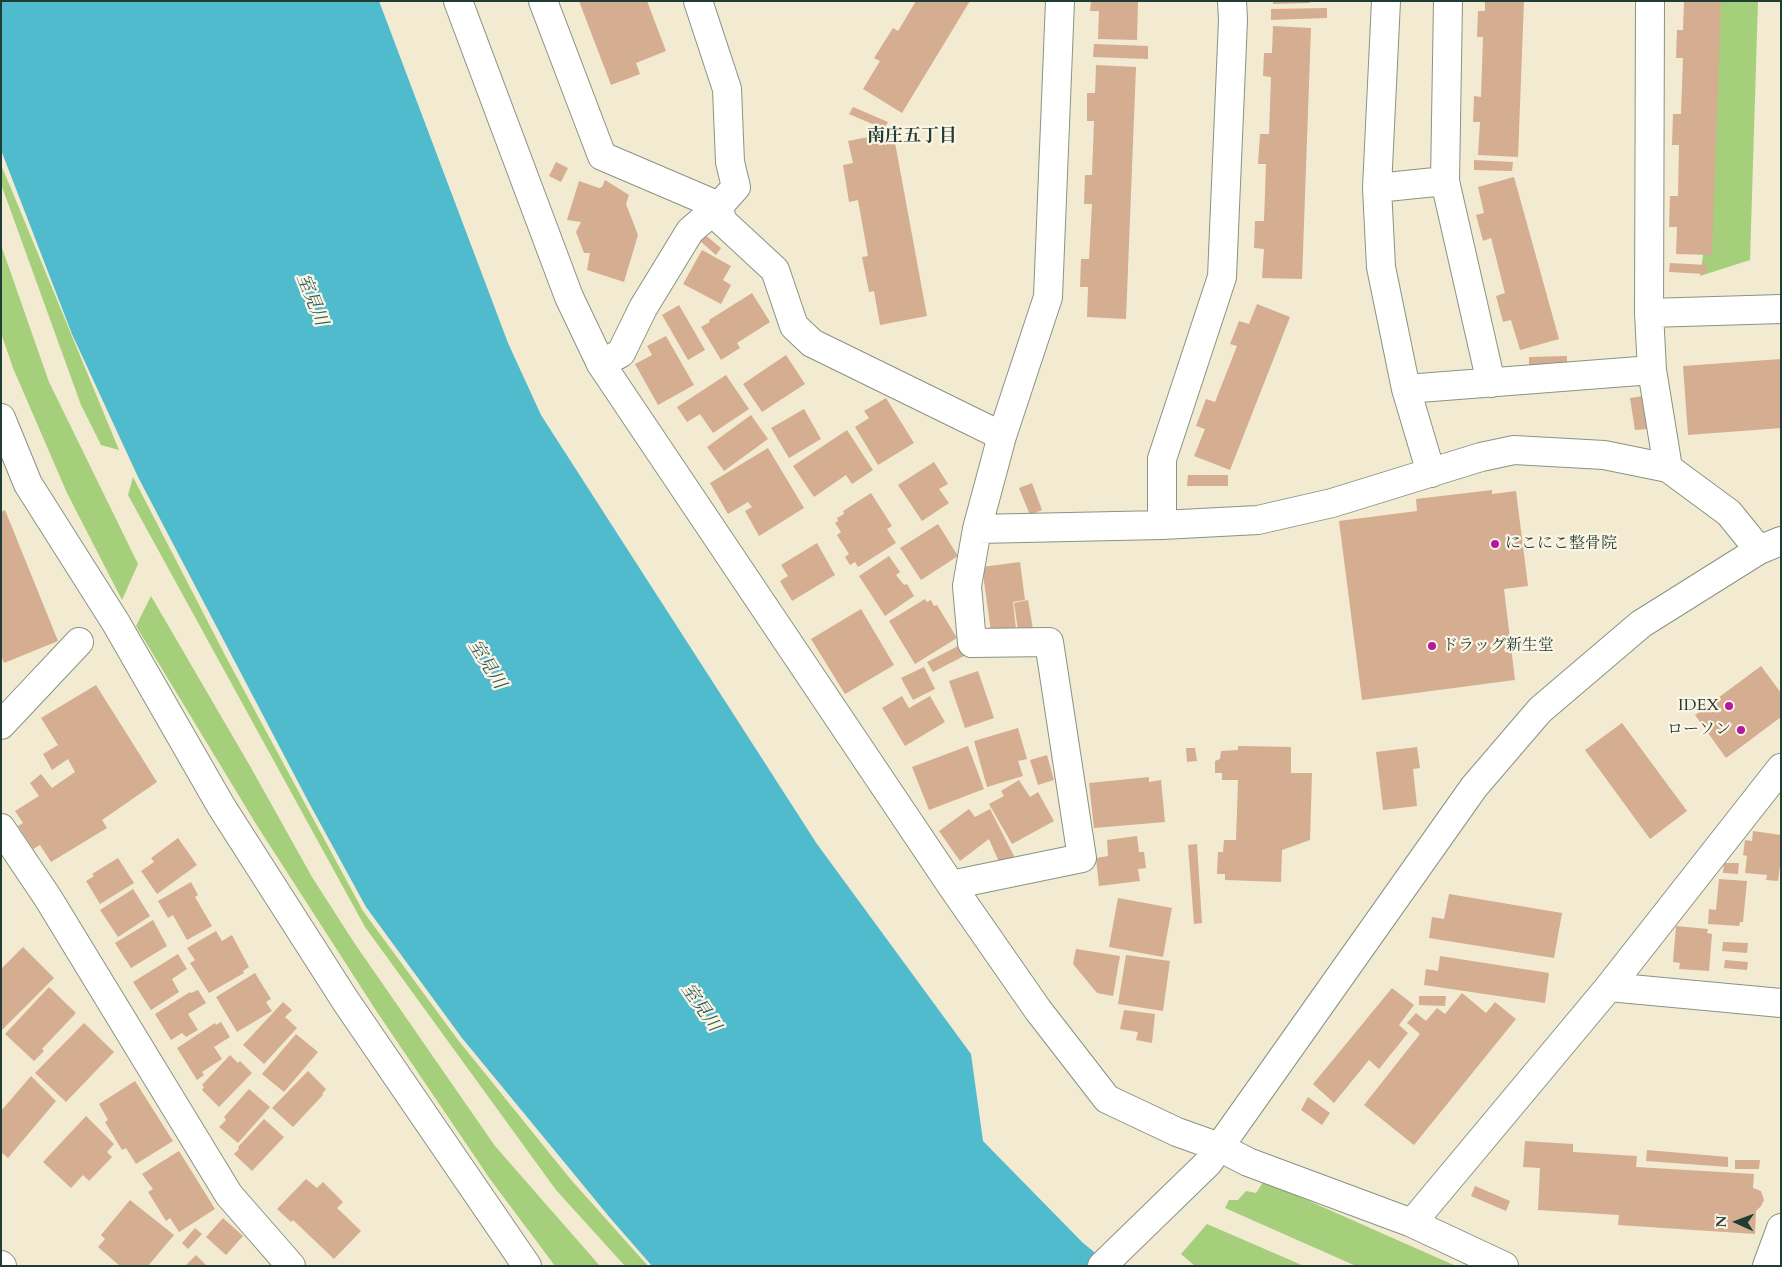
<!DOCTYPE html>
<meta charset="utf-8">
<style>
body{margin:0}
#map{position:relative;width:1782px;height:1267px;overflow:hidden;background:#f2ebd2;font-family:Cardo,serif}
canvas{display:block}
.frame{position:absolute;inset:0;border:2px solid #1f3d34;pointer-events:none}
.north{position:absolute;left:1712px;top:1197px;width:50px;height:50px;-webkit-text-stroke:4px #fcf5e5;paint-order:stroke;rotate:272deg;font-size:14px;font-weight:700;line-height:20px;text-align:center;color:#1f3d34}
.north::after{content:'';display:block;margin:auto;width:18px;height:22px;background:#1f3d34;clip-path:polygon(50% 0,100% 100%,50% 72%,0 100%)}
</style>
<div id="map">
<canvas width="1782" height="1267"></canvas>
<div class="frame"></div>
<div class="north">N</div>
</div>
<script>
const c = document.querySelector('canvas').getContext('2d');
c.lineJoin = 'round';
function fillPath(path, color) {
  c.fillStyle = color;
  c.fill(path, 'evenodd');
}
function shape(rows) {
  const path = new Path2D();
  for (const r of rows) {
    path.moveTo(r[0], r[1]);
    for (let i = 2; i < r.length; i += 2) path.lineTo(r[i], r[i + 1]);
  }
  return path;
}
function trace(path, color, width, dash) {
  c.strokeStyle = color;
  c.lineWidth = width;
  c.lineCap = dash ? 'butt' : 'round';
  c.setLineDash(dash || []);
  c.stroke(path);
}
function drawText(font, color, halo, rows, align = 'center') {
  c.font = font + ' Cardo,"Noto Serif JP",serif';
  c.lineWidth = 4.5;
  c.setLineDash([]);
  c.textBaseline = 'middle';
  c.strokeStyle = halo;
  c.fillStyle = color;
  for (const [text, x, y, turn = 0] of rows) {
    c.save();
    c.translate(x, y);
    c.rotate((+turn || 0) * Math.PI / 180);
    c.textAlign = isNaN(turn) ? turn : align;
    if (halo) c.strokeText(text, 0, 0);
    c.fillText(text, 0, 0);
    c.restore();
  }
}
const green = shape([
 [1713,1,1758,1,1750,260,1700,276,1705,242],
 [1,165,10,186,119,450,101,445,81,405,1,184],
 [1,245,49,382,138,564,122,600,67,493,13,368,1,333],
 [133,477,226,657,363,911,458,1040,572,1181,648,1266,625,1266,556,1190,365,927,128,495],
 [151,596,250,766,312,877,355,944,495,1146,600,1266,555,1266,490,1179,377,1012,256,824,136,626],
 [1264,1181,1456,1266,1356,1266,1225,1208,1229,1200,1238,1200,1246,1191,1256,1193],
 [1207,1224,1304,1266,1195,1266,1181,1254]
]);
const water = shape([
 [1,1,379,1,508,343,541,415,817,844,971,1054,983,1141,1082,1242,1111,1266,652,1266,611,1219,462,1038,366,907,308,801,138,477,72,334,1,150]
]);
const building = shape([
 [579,1,647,1,666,51,636,63,640,74,611,85],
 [916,1,970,1,902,113,863,89,880,61,874,58,893,28,898,31],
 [1091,1,1138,1,1137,40,1098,39,1099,11,1090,11],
 [1273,1,1310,1,1310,3,1273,4],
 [1485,1,1524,1,1518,157,1478,155,1480,122,1473,122,1474,96,1481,97,1483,37,1477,37,1478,11,1485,11],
 [1684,1,1721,1,1712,255,1676,254,1677,227,1669,227,1670,196,1678,196,1679,145,1672,145,1673,114,1681,114,1683,58,1676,58,1677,30,1683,30],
 [1327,8,1327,18,1271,20,1271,9],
 [1273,26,1311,28,1302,279,1262,278,1264,249,1254,248,1255,221,1264,221,1266,164,1258,164,1260,134,1269,134,1271,77,1263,76,1264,53,1272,53],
 [1094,44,1148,46,1148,59,1093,57],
 [1096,65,1136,67,1126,319,1087,317,1088,287,1080,287,1081,259,1089,259,1092,204,1084,204,1085,175,1092,175,1094,121,1087,121,1087,93,1095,93],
 [853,107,888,122,884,129,849,114],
 [893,132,927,316,880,325,874,291,869,292,862,257,868,256,858,200,849,202,843,165,853,163,848,141],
 [1474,160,1513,162,1512,171,1474,170],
 [556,162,568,168,561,182,549,176],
 [1514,177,1559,339,1520,350,1511,320,1503,322,1496,296,1505,293,1491,238,1483,241,1476,215,1484,213,1478,187],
 [605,180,629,195,626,204,638,235,624,282,587,270,590,253,584,253,576,232,581,222,567,220,579,181,599,188,602,187],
 [704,234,721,248,716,255,700,241],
 [702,250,731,266,723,280,731,285,721,304,683,284],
 [1670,263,1707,265,1706,274,1669,272],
 [752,293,770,322,737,343,740,348,721,360,701,327,710,322,709,320],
 [1257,304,1290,317,1230,470,1194,456,1205,429,1196,426,1206,399,1215,402,1237,346,1230,344,1239,321,1249,324],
 [679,305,705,350,688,360,662,315],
 [666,336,694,385,658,405,635,364,652,355,647,346],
 [786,355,805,384,762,412,743,384],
 [1567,356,1567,367,1529,369,1529,357],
 [1781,359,1781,428,1688,435,1683,366],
 [726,375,749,409,713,433,700,414,687,422,677,407],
 [1643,396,1647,429,1635,430,1630,398],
 [886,398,914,443,878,465,855,427,869,418,864,411],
 [804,409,821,439,789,458,771,428],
 [751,415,768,439,724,471,707,447],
 [847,430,873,470,852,484,846,475,814,497,793,466],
 [768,448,804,508,759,536,745,511,752,507,748,502,728,514,710,483],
 [934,462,948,484,939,489,949,503,922,521,898,485],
 [1188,475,1228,475,1228,486,1187,486],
 [1032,483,1042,510,1030,515,1019,488],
 [1492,490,1492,494,1516,491,1528,586,1504,589,1515,680,1362,700,1339,521,1417,511,1416,499],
 [871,493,892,526,887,529,896,543,858,567,855,562,850,565,845,557,849,554,837,535,841,532,835,523,838,521,837,518,844,514,843,511],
 [5,510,58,641,4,663,1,655,1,512],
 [938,524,958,556,921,580,900,548],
 [817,543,835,575,792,601,780,581,788,576,781,565],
 [889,556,900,572,896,575,904,585,907,584,914,596,885,616,859,576],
 [1020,562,1025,600,1013,602,1016,629,991,632,982,567],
 [925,599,927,602,931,600,934,606,937,605,957,638,915,664,889,621],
 [1028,600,1033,629,1018,630,1014,603],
 [861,609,894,665,845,694,811,639],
 [960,645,966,655,933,672,927,662],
 [1761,666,1781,693,1781,717,1726,758,1695,715],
 [924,667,935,689,913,700,901,678],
 [978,671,994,718,965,728,949,681],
 [96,685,157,782,102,820,107,828,51,862,40,845,33,849,18,826,23,823,15,811,39,796,30,783,41,774,52,788,75,772,68,759,52,770,47,761,43,754,58,745,41,718],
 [902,696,909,708,930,696,945,722,905,746,882,708],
 [1622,723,1687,811,1650,839,1585,750],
 [1018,728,1027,759,1018,761,1023,776,987,787,974,741],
 [968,746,984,789,929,810,912,767],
 [1238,746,1291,747,1291,773,1312,773,1310,840,1282,850,1281,882,1225,880,1225,874,1217,874,1218,852,1223,852,1224,840,1236,840,1238,780,1222,780,1222,773,1215,773,1215,761,1220,759,1221,751,1238,750],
 [1417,747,1420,768,1413,769,1417,806,1383,810,1376,752],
 [1186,748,1195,748,1197,761,1187,762],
 [1047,755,1054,780,1038,785,1030,760],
 [1149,777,1149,782,1161,780,1165,822,1094,828,1089,783],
 [1019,780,1030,797,1038,792,1054,821,1012,844,989,804,1004,796,1001,791],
 [969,809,975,817,990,809,1015,858,999,862,989,839,960,861,939,831],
 [1753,831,1781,835,1781,858,1778,881,1766,880,1767,875,1745,873,1747,856,1743,855,1745,840,1752,841],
 [1137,836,1139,852,1144,852,1146,868,1138,869,1140,881,1099,886,1096,858,1108,856,1107,840],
 [178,838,197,865,157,894,141,871,154,862,151,858],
 [1197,844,1202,923,1194,924,1188,845],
 [118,858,134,883,100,904,86,881,94,876,92,874],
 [1724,863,1739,863,1738,874,1723,873],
 [1719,879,1747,881,1743,922,1740,922,1739,926,1708,924,1709,909,1716,910],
 [191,882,198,895,195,897,212,926,187,940,173,915,168,918,158,901],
 [133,889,150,916,118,937,100,910],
 [1449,894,1562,913,1554,958,1429,938,1432,917,1444,919],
 [1118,898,1172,908,1163,957,1109,947],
 [153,920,167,946,131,968,115,943],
 [1676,926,1708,929,1707,933,1712,934,1709,971,1679,969,1680,963,1673,962],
 [216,931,222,941,232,935,249,967,243,971,244,973,209,993,190,963,195,960,187,948],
 [1723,942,1748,943,1747,953,1722,951],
 [23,947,54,978,1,1031,1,969],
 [1076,949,1120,956,1113,996,1097,993,1073,964],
 [178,954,187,969,172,979,179,992,151,1010,133,982],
 [1126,955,1170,961,1163,1011,1118,1004],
 [1440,956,1549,973,1545,1003,1424,985,1426,969,1438,971],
 [1725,960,1748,962,1747,970,1724,968],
 [255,973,271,999,266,1002,272,1011,237,1032,216,997],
 [49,987,76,1013,42,1049,44,1051,34,1061,5,1034],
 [1392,988,1414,1005,1399,1025,1408,1033,1379,1069,1369,1060,1334,1103,1313,1084],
 [198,990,206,1003,188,1014,198,1030,186,1037,182,1033,171,1040,155,1014,190,992,191,993],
 [1462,993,1486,1013,1495,1002,1516,1019,1414,1145,1364,1105,1420,1034,1407,1023,1416,1013,1426,1021,1437,1008,1445,1014],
 [1419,996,1446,996,1445,1006,1419,1005],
 [283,1002,292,1010,285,1017,297,1028,264,1064,243,1045],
 [1124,1010,1155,1014,1152,1043,1136,1040,1138,1032,1120,1029],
 [221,1022,230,1037,214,1047,222,1059,202,1072,204,1075,197,1080,177,1048,215,1023,216,1025],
 [84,1023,114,1052,66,1102,35,1073],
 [296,1034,318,1052,284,1092,262,1074],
 [230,1055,238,1063,240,1061,252,1073,219,1107,202,1090,204,1087,202,1085],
 [308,1071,326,1089,322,1094,323,1095,293,1127,272,1108],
 [31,1076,56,1101,8,1158,1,1152,1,1111],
 [135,1081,173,1141,136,1164,126,1148,122,1150,105,1122,108,1120,99,1104],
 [249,1089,270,1107,238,1143,219,1127,226,1120,224,1117],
 [1308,1097,1330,1113,1322,1125,1301,1110],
 [86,1116,114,1144,107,1152,112,1157,89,1181,83,1175,71,1188,43,1162],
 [264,1119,284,1137,252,1171,234,1154,239,1149,238,1147],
 [1525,1141,1573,1144,1573,1152,1637,1156,1636,1167,1754,1174,1753,1188,1761,1191,1764,1200,1761,1206,1756,1211,1755,1234,1618,1225,1619,1215,1538,1210,1540,1168,1523,1167],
 [1647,1150,1728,1157,1728,1167,1646,1161],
 [179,1151,215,1209,179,1232,170,1218,166,1221,148,1192,153,1189,142,1174],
 [1735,1160,1760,1160,1759,1169,1735,1169],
 [306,1179,317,1188,323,1182,343,1202,337,1208,361,1231,334,1259,293,1220,291,1222,277,1209],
 [1475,1186,1510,1201,1506,1211,1471,1196],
 [130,1200,174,1235,148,1266,120,1266,98,1247,105,1239,101,1235],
 [223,1218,243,1236,226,1255,206,1237],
 [195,1228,202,1234,188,1249,182,1243],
 [196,1255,207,1266,185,1266]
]);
const minor = shape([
 [458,1,569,297,601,364,951,885,1038,1010,1107,1099,1177,1132,1219,1147,1248,1162,1412,1223,1504,1266],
 [543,1,602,156,719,206],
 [1386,1,1377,188,1381,267,1406,389,1431,473],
 [1448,1,1445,181,1491,383],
 [1377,188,1445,181],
 [719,206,722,221,775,270,794,326,812,343,1002,436,977,529,1162,525,1258,520,1332,503,1481,457,1514,450,1604,455,1668,468,1729,513,1759,550],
 [1649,313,1650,1],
 [601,364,621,353,643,308,690,231,719,206,736,187,730,162,727,89,698,1],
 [1406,389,1652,370],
 [1,418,28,484,116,623,221,806,345,1000,527,1266],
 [1002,436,1048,297,1060,1],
 [1668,468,1652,370,1649,313,1781,309],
 [1162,525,1162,459,1222,277,1233,20,1232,1],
 [1,725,79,642],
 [1,828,48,898,229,1195,291,1266],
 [951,885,1082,858,1049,642,972,643,967,586,977,529],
 [1609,987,1781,1003],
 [1412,1223,1609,987,1781,768],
 [1,1265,2,1266],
 [1102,1266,1208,1163,1474,787,1540,710,1641,624,1759,550,1781,541],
 [1767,1266,1781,1228]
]);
const markers = [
 [1495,544,5,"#b5179e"],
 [1432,646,5,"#b5179e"],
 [1729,706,5,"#b5179e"],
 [1741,730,5,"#b5179e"]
];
const poiNames = [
 ["にこにこ整骨院",1505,544],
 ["ドラッグ新生堂",1442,646],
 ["IDEX",1719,706,"right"],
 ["ローソン",1731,730,"right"]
];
const neighbourhoodNames = [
 ["南庄五丁目",912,137]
];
const waterNames = [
 ["室見川",311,300,68],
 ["室見川",486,665,58],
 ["室見川",700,1008,55]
];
fillPath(green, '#a5cf7b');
fillPath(water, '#50bbcd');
fillPath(building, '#d5ad90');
trace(minor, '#889483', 30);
trace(minor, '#fff', 28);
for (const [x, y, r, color] of markers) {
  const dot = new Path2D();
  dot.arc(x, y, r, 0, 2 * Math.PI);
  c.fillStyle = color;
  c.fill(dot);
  trace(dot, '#fcf5e5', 2);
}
drawText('16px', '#1f3d34', '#fcf5e5', poiNames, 'left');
drawText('bold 18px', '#1f3d34', '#fcf5e5', neighbourhoodNames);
drawText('italic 18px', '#2b5c5a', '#fcf5e5', waterNames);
</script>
